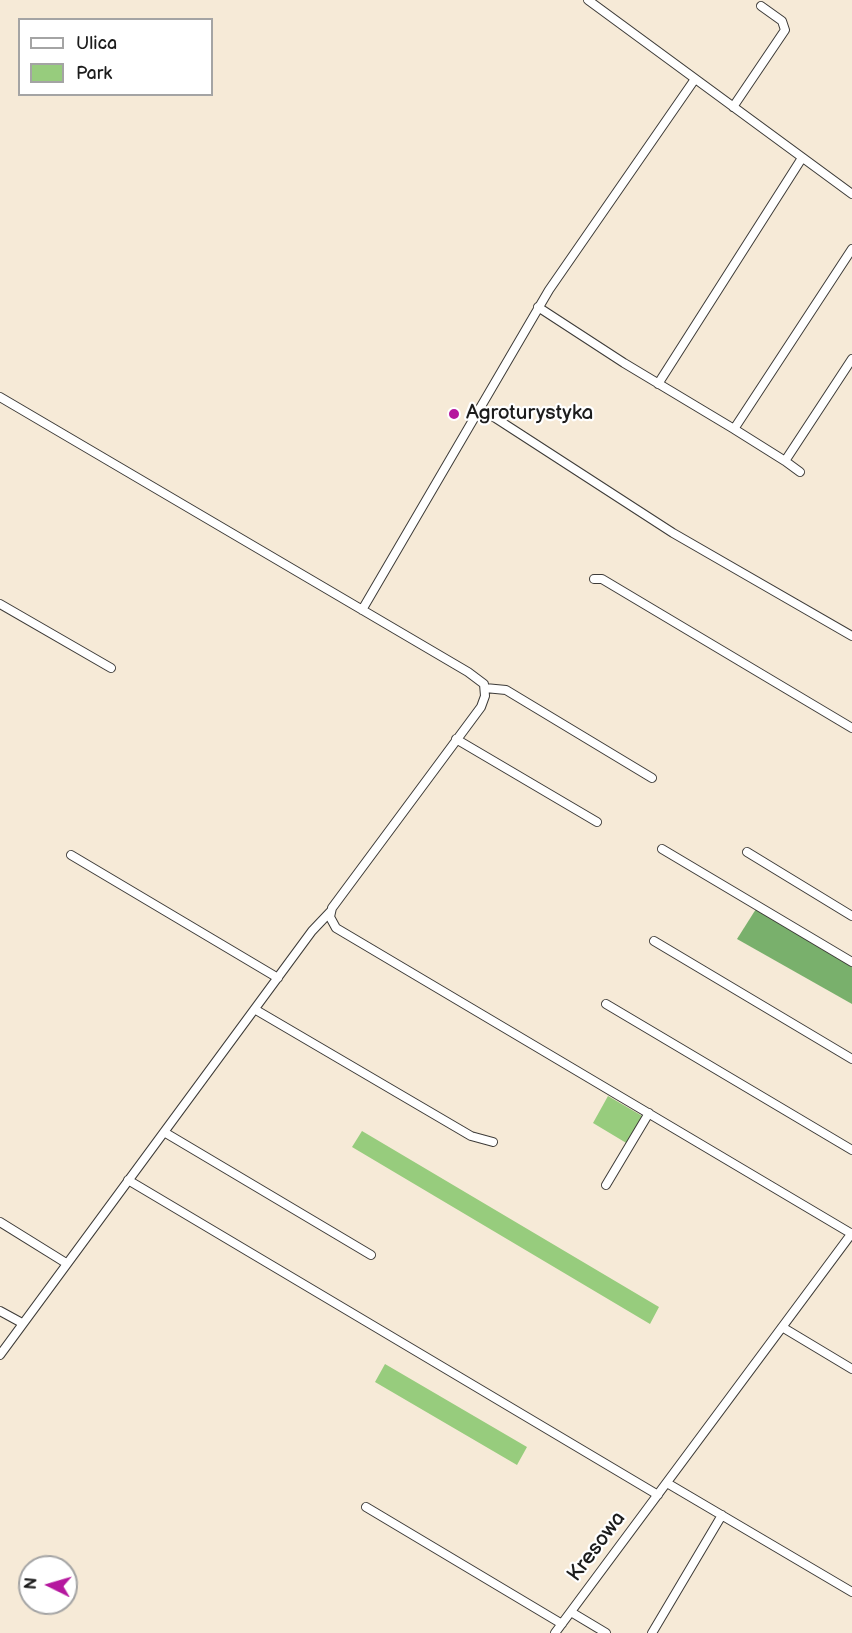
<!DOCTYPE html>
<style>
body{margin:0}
#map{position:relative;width:852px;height:1633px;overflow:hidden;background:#f6ead7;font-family:"Balsamiq Sans",sans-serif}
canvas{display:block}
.legend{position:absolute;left:18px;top:18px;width:195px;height:78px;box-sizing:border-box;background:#fff;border:2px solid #a4a4a4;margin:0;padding:8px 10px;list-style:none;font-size:18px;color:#1c1c1c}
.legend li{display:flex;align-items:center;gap:12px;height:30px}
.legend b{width:30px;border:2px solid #a4a4a4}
.north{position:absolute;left:18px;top:1555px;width:60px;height:60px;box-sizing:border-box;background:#fff;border:2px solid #a4a4a4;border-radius:50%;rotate:275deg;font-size:16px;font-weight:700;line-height:24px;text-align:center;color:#1c1c1c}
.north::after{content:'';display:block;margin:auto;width:21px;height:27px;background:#b5179e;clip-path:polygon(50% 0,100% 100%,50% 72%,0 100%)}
</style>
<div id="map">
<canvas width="852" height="1633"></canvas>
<ul class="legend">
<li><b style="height:8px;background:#fff"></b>Ulica</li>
<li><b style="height:16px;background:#97cc7d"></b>Park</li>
</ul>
<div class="north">N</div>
</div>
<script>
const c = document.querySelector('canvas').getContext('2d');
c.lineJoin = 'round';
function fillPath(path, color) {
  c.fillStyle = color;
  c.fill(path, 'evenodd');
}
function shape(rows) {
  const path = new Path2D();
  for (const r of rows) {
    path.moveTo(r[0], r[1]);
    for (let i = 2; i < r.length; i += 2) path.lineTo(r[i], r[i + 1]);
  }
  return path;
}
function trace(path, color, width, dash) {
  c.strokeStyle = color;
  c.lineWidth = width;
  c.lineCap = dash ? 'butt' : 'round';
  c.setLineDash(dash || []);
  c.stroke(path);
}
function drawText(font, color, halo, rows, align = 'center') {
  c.font = font + ' "Balsamiq Sans",sans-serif';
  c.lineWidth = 4.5;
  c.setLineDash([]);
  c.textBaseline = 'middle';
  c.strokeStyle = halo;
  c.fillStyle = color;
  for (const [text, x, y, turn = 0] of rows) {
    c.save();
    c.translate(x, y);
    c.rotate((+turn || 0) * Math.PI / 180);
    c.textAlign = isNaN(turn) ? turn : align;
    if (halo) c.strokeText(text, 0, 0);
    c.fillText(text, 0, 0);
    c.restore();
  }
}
const green = shape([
 [608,1096,644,1117,628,1144,593,1123],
 [362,1131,659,1307,650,1324,352,1147],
 [385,1364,527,1447,517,1465,375,1382]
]);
const forest = shape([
 [756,909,852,967,852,1004,737,939]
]);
const minor = shape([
 [588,0,852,194],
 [733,107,785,30,782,21,761,6],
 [852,249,734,429,785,461,852,359],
 [538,307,624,363,734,429],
 [658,384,802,158],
 [0,397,468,672,484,684,485,696,481,707,332,908,330,917,336,928,852,1234],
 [480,408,673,533,852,636],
 [785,461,800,472],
 [594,579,602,579,852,728],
 [0,604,111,668],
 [362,610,549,290,695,79],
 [485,688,506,690,652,778],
 [456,739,597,822],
 [662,849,852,962],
 [747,852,852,916],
 [71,855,278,978],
 [654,941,852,1059],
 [606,1004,852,1150],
 [256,1010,471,1136,493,1142],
 [164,1132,371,1255],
 [128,1180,658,1495],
 [606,1185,649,1113],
 [0,1222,66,1263],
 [0,1311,22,1323],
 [782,1327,852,1369],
 [0,1355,312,931,331,911],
 [667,1483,852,1592],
 [366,1507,562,1624],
 [571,1612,606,1633],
 [555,1633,852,1233],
 [652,1633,722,1515]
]);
const markers = [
 [454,414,6,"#b5179e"]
];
const poiNames = [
 ["Agroturystyka",466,414]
];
const streetNames = [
 ["Kresowa",597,1547,-53]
];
fillPath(green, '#97cc7d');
fillPath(forest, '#79b06c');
trace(minor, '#3d3b38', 10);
trace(minor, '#fff', 8);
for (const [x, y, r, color] of markers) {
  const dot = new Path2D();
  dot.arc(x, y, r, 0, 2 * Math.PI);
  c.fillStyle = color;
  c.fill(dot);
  trace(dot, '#fff', 2);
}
drawText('21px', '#1c1c1c', '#fff', poiNames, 'left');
drawText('21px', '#1c1c1c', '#fff', streetNames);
</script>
